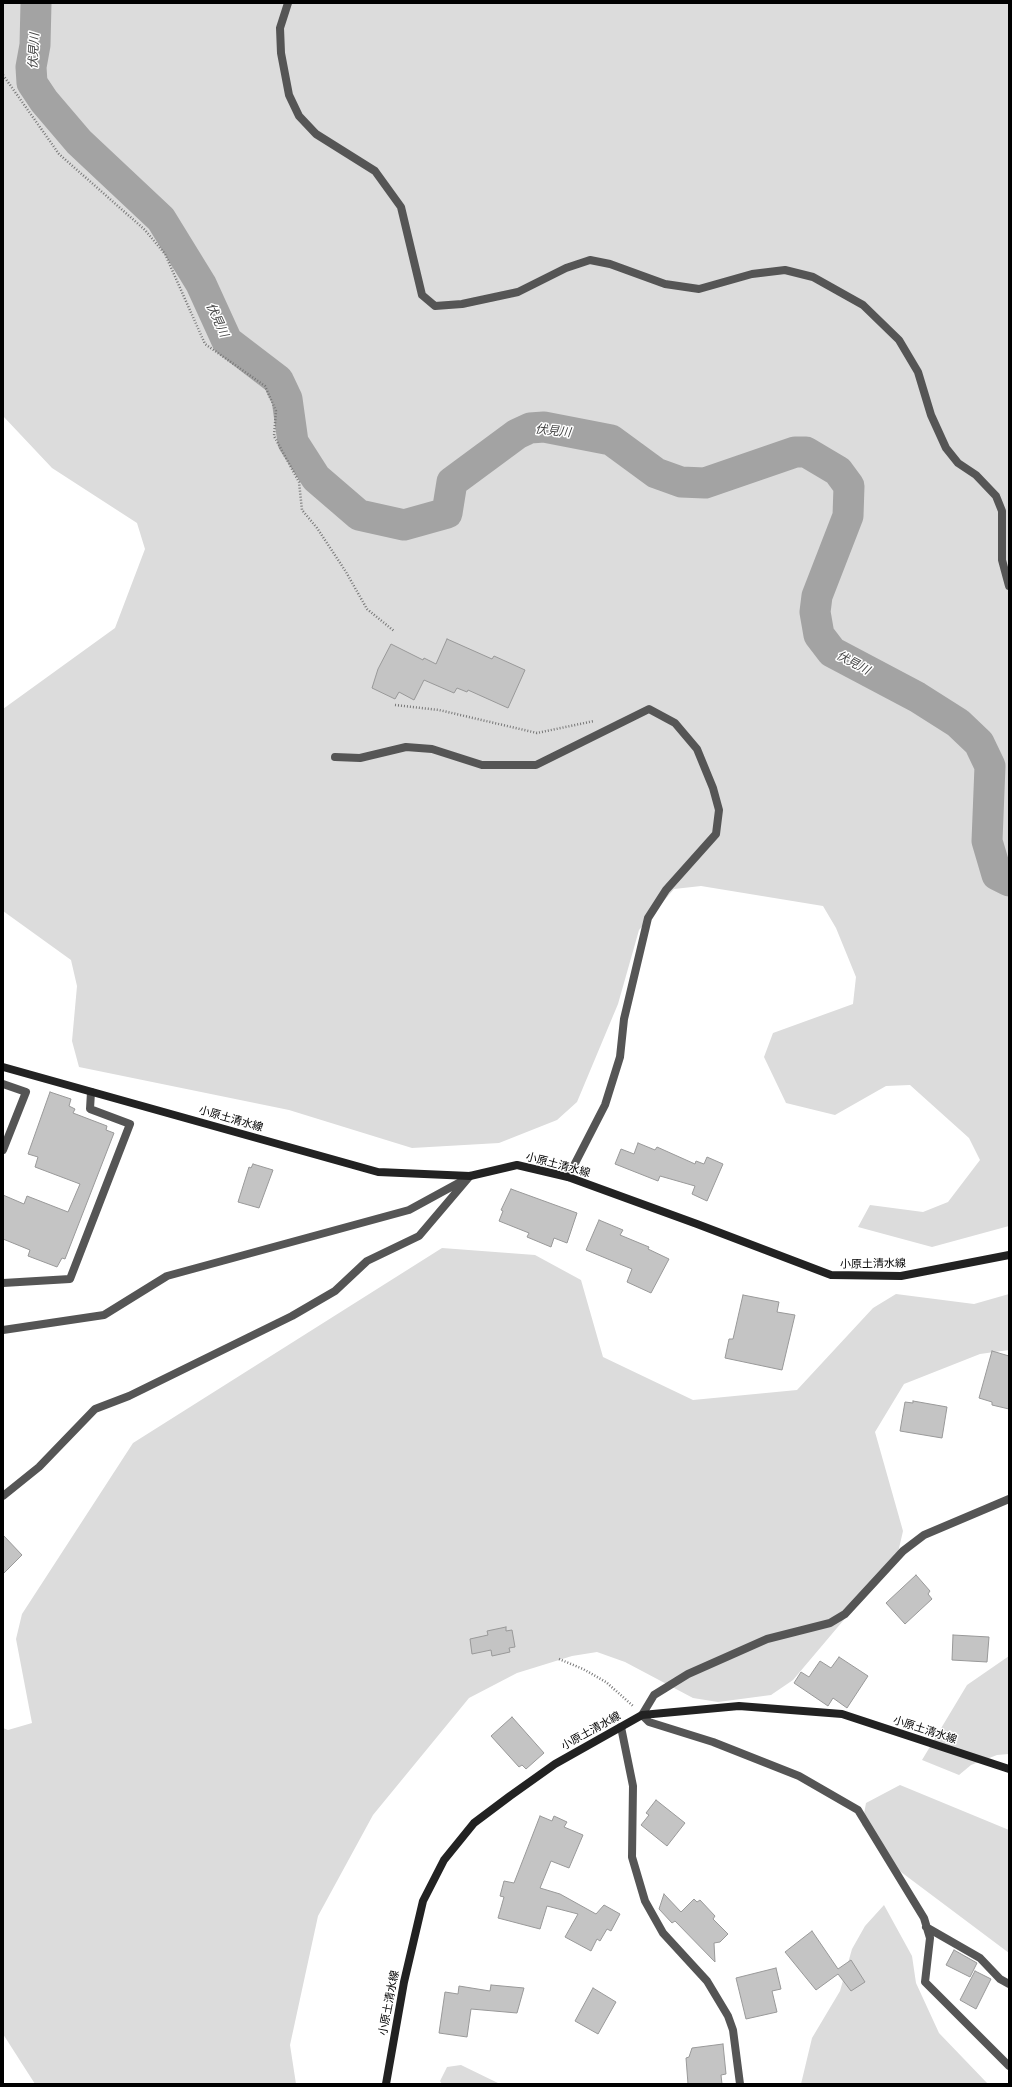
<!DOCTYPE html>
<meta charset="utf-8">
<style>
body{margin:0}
#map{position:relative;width:1012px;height:2087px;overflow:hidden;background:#fff;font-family:Quicksand,sans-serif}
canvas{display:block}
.frame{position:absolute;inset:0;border:4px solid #000;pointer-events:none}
</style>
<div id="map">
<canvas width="1012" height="2087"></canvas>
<div class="frame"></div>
</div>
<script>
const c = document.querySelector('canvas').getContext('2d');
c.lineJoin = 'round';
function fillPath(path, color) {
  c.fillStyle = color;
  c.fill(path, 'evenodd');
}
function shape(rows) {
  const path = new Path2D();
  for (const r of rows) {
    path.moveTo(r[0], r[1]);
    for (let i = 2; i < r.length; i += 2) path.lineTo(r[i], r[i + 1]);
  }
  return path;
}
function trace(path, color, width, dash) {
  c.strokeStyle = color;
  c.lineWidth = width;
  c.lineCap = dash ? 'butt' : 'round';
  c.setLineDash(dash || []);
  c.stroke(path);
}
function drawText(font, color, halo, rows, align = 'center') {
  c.font = font + ' Quicksand,"Noto Sans JP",sans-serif';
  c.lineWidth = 3;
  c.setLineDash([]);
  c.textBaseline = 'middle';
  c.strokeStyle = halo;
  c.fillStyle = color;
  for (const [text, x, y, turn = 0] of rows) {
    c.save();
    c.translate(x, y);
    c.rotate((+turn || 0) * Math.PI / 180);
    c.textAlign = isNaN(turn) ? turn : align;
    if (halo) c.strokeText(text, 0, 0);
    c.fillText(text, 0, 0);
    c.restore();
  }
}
const green = shape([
 [3,3,1009,3,1009,1226,932,1247,858,1227,870,1205,923,1212,948,1202,980,1160,969,1138,910,1085,886,1086,835,1115,786,1103,764,1057,773,1033,853,1004,856,977,836,928,823,906,701,886,674,889,639,930,618,1004,577,1102,557,1120,499,1143,412,1148,289,1110,79,1067,72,1041,77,986,71,960,3,911,3,709,115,628,145,549,137,523,52,468,3,416],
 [442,1248,535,1255,581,1280,603,1357,693,1400,797,1390,873,1308,896,1294,974,1304,1009,1294,1009,1350,980,1354,904,1384,875,1432,903,1531,897,1557,793,1680,771,1695,718,1702,693,1698,625,1662,597,1652,572,1656,517,1673,469,1698,373,1815,318,1916,290,2045,296,2084,35,2084,3,2034,3,1728,8,1730,32,1723,16,1639,22,1614,133,1443],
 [1009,1656,1009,1754,997,1755,971,1765,959,1775,922,1760,967,1685],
 [900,1785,1009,1830,1009,1953,893,1866,862,1825,866,1803],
 [884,1905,912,1956,916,1983,939,2033,988,2084,801,2084,812,2038,840,1991,852,1949,865,1926],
 [461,2065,500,2084,442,2084,440,2081,447,2067]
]);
const river = shape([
 [36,3,35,45,31,67,32,83,44,101,79,142,161,219,201,284,227,341,278,380,287,399,293,442,316,478,359,515,404,525,447,513,452,482,517,434,530,428,544,427,611,440,656,473,681,482,705,483,795,452,806,452,838,471,849,486,848,516,817,596,815,612,819,635,832,652,917,697,958,723,979,743,990,766,987,841,997,875,1009,881]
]);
const building = shape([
 [447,639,492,659,494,656,525,670,508,708,468,690,467,692,457,688,454,693,424,680,414,700,399,692,395,699,372,688,378,669,391,644,423,660,424,658,436,664,447,639],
 [50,1092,71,1099,69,1106,75,1109,73,1113,107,1126,106,1130,114,1133,65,1259,62,1258,57,1267,28,1256,30,1250,3,1239,3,1195,24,1204,27,1196,68,1212,80,1184,35,1167,38,1157,28,1154,50,1092],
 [638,1143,655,1150,657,1147,695,1164,696,1161,704,1164,707,1157,723,1164,707,1201,692,1194,695,1186,660,1176,658,1181,615,1164,621,1149,634,1154,638,1143],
 [253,1164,273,1170,259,1208,238,1202,249,1167,251,1168,253,1164],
 [511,1189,577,1213,567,1243,554,1238,551,1247,527,1237,529,1233,499,1221,503,1211,501,1210,511,1189],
 [599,1220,623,1230,620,1235,649,1247,648,1249,669,1259,651,1293,627,1282,632,1269,586,1250,599,1220],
 [743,1295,779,1302,777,1312,795,1315,782,1370,725,1358,729,1339,733,1339,743,1295],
 [992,1351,1009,1356,1009,1409,992,1405,992,1402,979,1398,992,1351],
 [913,1401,947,1407,942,1438,900,1431,905,1402,913,1403,913,1401],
 [3,1535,22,1555,3,1574,3,1535],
 [916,1575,930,1591,928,1594,932,1599,905,1624,886,1603,916,1575],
 [506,1627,506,1631,512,1630,515,1647,509,1648,510,1652,492,1656,491,1650,472,1654,470,1639,488,1635,487,1631,506,1627],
 [953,1635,989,1637,987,1662,952,1660,953,1635],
 [839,1657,868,1676,847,1708,833,1698,828,1706,794,1683,801,1672,809,1677,820,1661,831,1668,839,1657],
 [512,1717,544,1753,526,1769,522,1765,519,1767,491,1736,512,1717],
 [656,1800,685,1823,667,1846,641,1825,649,1815,646,1813,656,1800],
 [540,1816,552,1821,554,1816,567,1822,564,1827,583,1835,569,1868,551,1861,540,1888,560,1894,596,1914,604,1905,620,1914,611,1931,607,1929,600,1941,597,1939,591,1951,565,1937,578,1914,547,1906,540,1929,498,1918,504,1897,500,1896,504,1881,514,1883,540,1816],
 [664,1894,681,1912,694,1899,697,1902,700,1900,715,1916,713,1919,728,1934,720,1942,714,1943,715,1962,675,1921,672,1923,659,1909,664,1894],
 [812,1931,838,1969,851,1960,865,1982,851,1991,838,1974,816,1990,785,1952,812,1931],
 [954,1950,977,1963,970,1977,946,1965,954,1950],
 [776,1968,781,1989,772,1991,777,2012,746,2019,736,1978,776,1968],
 [975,1971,991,1979,976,2009,960,2000,975,1971],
 [491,1985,524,1988,517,2013,471,2009,467,2037,439,2033,445,1992,458,1994,459,1986,490,1991,491,1985],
 [593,1988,616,2002,598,2034,575,2021,593,1988],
 [723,2044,726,2074,721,2075,722,2084,688,2084,686,2058,689,2057,692,2048,723,2044]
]);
const path = shape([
 [3,75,59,154,145,230,165,254,205,344,265,386,276,411,274,436,299,482,302,510,317,528,346,572,367,609,394,631],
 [395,705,439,710,537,733,594,721],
 [559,1659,583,1669,606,1682,633,1706]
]);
const street = shape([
 [288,3,280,28,281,53,289,95,299,116,316,134,375,171,401,207,422,295,435,306,462,304,518,292,566,268,590,260,610,264,665,284,699,289,752,274,785,270,813,277,863,305,899,340,918,372,931,415,946,448,958,463,976,475,996,496,1002,511,1002,560,1009,586],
 [335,757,360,758,406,747,432,749,482,765,536,765,649,709,675,723,697,749,713,788,719,810,716,834,666,890,648,918,624,1019,620,1057,605,1105,568,1177],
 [3,1084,26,1092,3,1150],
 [3,1283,70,1279,130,1124,90,1109,91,1092],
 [3,1330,104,1315,167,1276,409,1210,464,1180],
 [3,1496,39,1467,95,1409,129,1396,292,1316,335,1291,367,1261,419,1236,470,1176],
 [1009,1499,924,1535,903,1551,845,1614,830,1623,767,1639,688,1674,654,1695,642,1715,649,1722,713,1742,799,1776,858,1810,924,1918,930,1938,925,1982,1009,2066],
 [621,1727,633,1786,632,1857,645,1901,663,1933,707,1981,728,2016,733,2030,740,2084],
 [926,1927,980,1958,1000,1979,1009,1984]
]);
const secondary = shape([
 [3,1067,378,1172,470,1176,517,1165,568,1177,697,1224,831,1275,901,1276,1009,1255],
 [386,2084,404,1982,423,1901,444,1860,474,1823,510,1796,555,1764,642,1715,739,1706,842,1714,1009,1769]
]);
const streetNames = [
 ["小原土清水線",231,1119,16],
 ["小原土清水線",558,1165,15],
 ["小原土清水線",873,1264,-1],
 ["小原土清水線",925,1730,18],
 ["小原土清水線",591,1731,-29],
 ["小原土清水線",389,2003,-79]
];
const waterNames = [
 ["伏見川",34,51,-87],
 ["伏見川",217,320,65],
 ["伏見川",553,431,6],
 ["伏見川",853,663,28]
];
fillPath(green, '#dcdcdc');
trace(river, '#a3a3a3', 31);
fillPath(building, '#c4c4c4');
trace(building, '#999', 1);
trace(path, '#777', 2.5, [1, 2]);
trace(street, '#555', 8);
trace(secondary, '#222', 8);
drawText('11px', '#000', '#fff', streetNames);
drawText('italic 12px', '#444', '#fff', waterNames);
</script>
